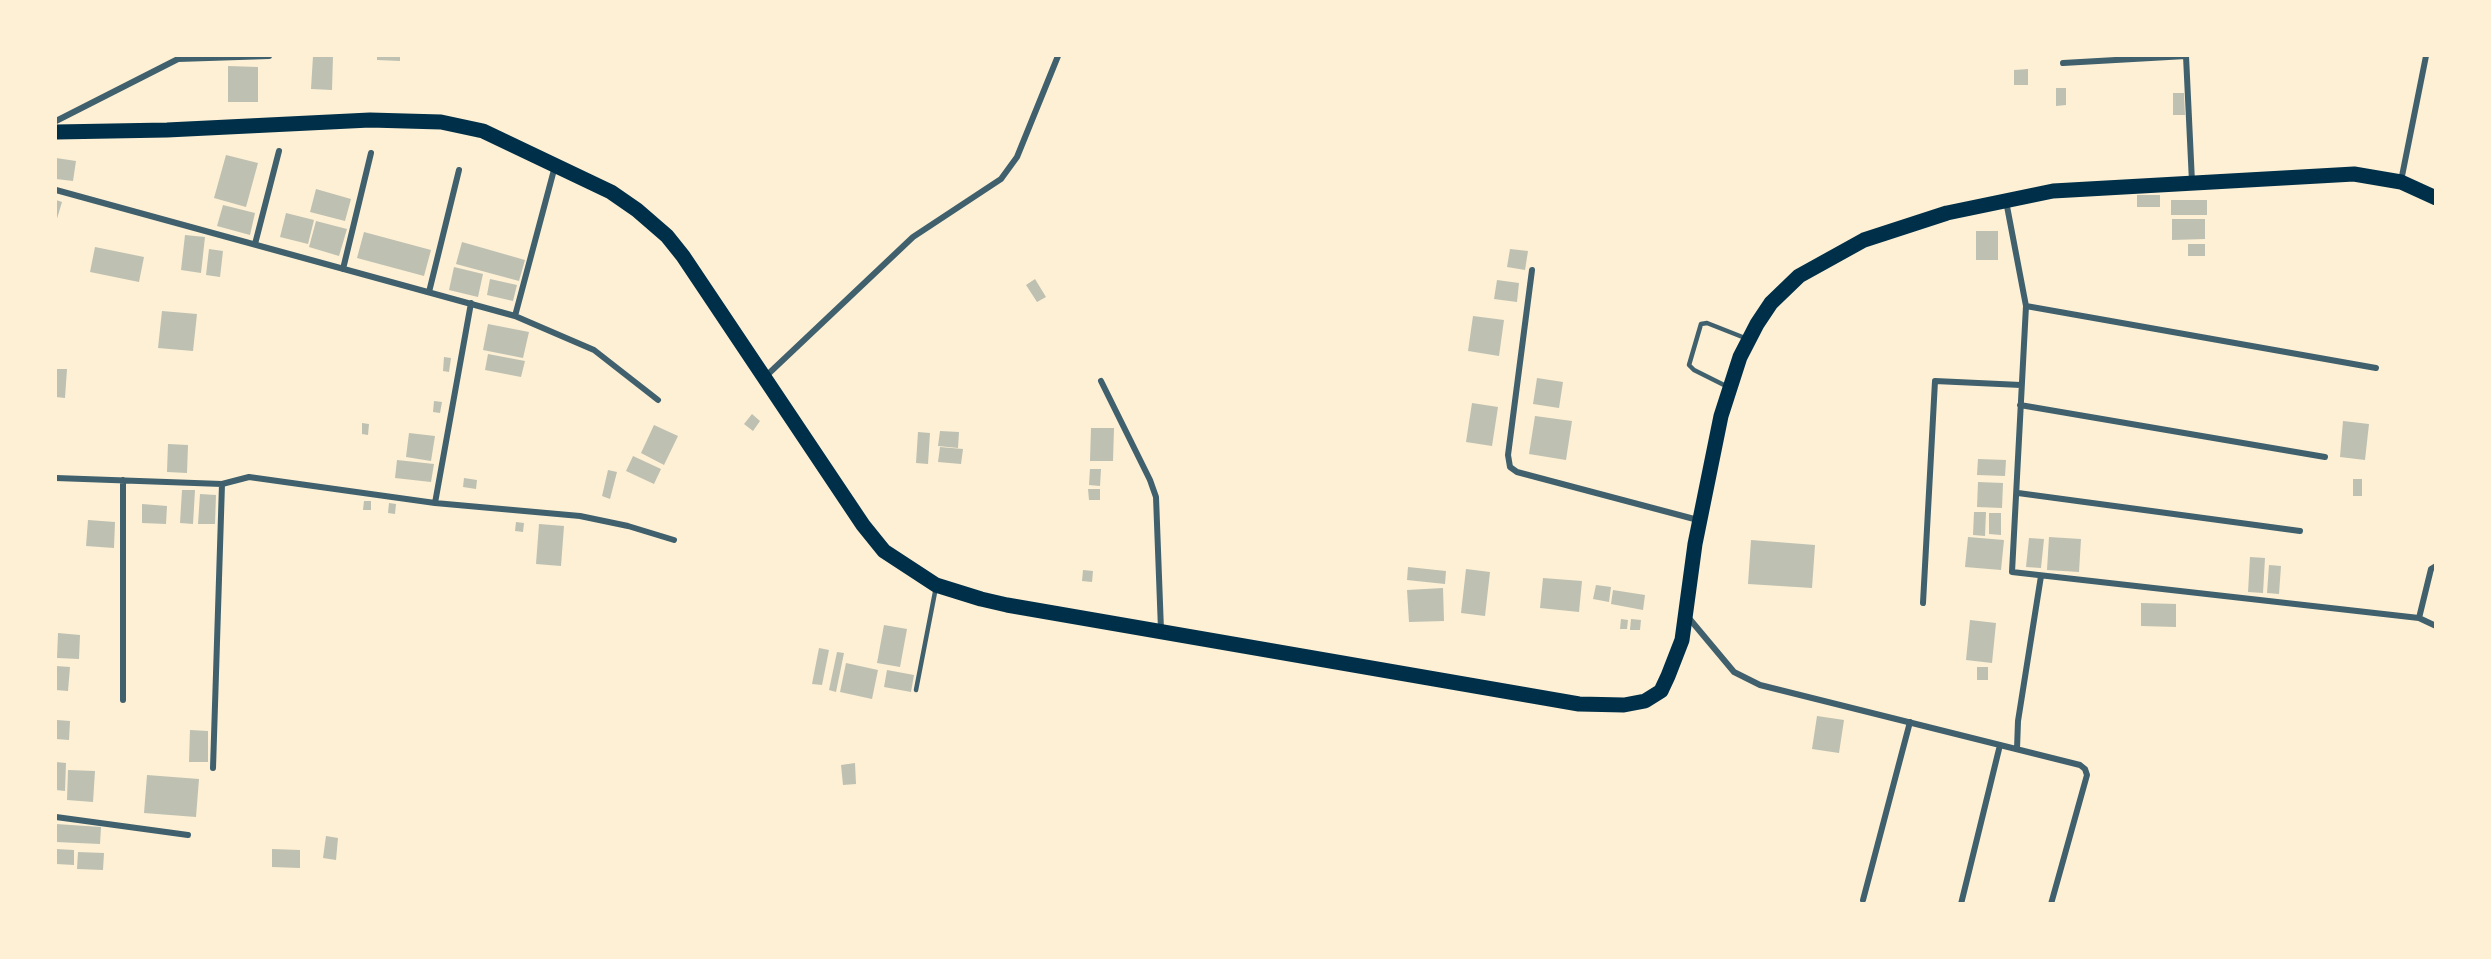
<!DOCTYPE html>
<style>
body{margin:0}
#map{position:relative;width:2491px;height:959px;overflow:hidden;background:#fdf0d5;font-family:Barlow,sans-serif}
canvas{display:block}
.frame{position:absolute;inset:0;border:57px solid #fdf0d5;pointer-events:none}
</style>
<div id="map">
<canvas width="2491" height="959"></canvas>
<div class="frame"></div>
</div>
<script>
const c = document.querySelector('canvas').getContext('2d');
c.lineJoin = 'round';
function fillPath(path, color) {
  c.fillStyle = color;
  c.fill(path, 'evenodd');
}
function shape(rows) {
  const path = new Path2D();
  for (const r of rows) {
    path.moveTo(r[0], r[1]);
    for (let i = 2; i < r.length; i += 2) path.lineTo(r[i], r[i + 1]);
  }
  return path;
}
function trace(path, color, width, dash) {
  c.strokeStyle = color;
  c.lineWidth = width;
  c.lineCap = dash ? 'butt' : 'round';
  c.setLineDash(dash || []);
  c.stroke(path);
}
const building = shape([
 [313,56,333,56,332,90,311,89],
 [377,56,400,56,400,61,377,60],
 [228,66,258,67,258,102,228,102],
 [2028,69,2028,85,2014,85,2014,70],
 [2056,88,2066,88,2066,105,2056,106],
 [2173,93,2184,93,2185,115,2173,115],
 [226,155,258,163,246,207,214,198],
 [56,158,76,161,73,181,56,179],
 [316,189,351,199,345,221,310,212],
 [2137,195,2160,195,2160,207,2137,207],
 [56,200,62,202,56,222],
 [2171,200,2207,200,2207,215,2171,215],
 [223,205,255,213,250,235,217,226],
 [286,213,314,220,308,244,280,237],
 [2172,219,2205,219,2205,239,2172,240],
 [316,221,347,229,339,256,309,247],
 [1976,231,1998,231,1998,260,1976,260],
 [364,232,431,250,424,276,357,258],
 [185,235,205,237,201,273,181,270],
 [462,242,525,260,519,281,456,264],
 [2188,244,2205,244,2205,256,2188,256],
 [95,247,144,257,139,282,90,272],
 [209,249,223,251,220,277,206,275],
 [1510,249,1528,251,1525,270,1507,267],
 [454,267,483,274,478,297,449,290],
 [490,279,517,285,513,301,487,295],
 [1035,279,1046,297,1037,302,1026,285],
 [1497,280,1519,283,1517,302,1494,299],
 [162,311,197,314,193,351,158,348],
 [1473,316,1504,320,1499,356,1468,351],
 [488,324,529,332,523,358,483,350],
 [488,354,525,361,521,377,485,370],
 [444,357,451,358,449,372,443,371],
 [56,369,67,369,65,398,56,397],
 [1537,378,1563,382,1559,408,1533,404],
 [434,401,442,402,440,413,433,412],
 [1472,403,1498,407,1492,446,1466,442],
 [752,414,760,421,753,431,744,424],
 [1535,416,1572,421,1566,460,1529,454],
 [2343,421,2369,424,2365,460,2340,457],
 [362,423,369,424,368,435,362,434],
 [654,425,678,436,664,465,641,453],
 [1091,428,1114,428,1113,461,1090,461],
 [940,431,959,432,958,448,938,446],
 [918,432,930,433,928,464,916,463],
 [409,433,435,436,431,461,406,457],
 [168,444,188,445,187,473,167,472],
 [940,447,963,449,961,464,938,462],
 [633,456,661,469,654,484,626,471],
 [1978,459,2006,460,2005,476,1977,475],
 [397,460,434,464,431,482,395,478],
 [1090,469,1101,469,1100,486,1089,485],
 [608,470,617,472,610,499,602,496],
 [464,478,477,480,476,489,463,487],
 [2353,479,2362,479,2362,496,2353,496],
 [1978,482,2003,483,2002,508,1977,507],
 [1088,489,1100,489,1100,500,1089,500],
 [182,490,195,490,193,524,180,523],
 [200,494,216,495,215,524,198,524],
 [364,501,371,501,371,510,363,510],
 [389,503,396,504,395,514,388,513],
 [142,504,167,506,166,524,142,523],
 [1974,512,1986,512,1985,536,1973,535],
 [1989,513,2001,513,2001,535,1989,534],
 [88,520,115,522,114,548,86,546],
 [516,522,524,523,523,532,515,531],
 [539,524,564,526,561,566,536,564],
 [1968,537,2004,540,2001,570,1965,567],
 [2049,537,2081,539,2079,572,2047,570],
 [2029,538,2044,539,2041,568,2026,567],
 [1751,540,1815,545,1812,588,1748,584],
 [2250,557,2265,558,2263,593,2248,592],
 [2269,565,2281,566,2279,594,2267,593],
 [1408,567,1446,571,1445,584,1407,580],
 [1466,569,1490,572,1485,616,1461,613],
 [1083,570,1093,571,1092,582,1082,581],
 [1543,578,1582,581,1579,612,1540,608],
 [1596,585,1611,587,1609,602,1593,599],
 [1443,588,1444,621,1409,622,1407,590],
 [1613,590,1645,595,1643,610,1611,604],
 [2141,603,2176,604,2176,627,2141,626],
 [1621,619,1628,620,1627,629,1620,629],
 [1631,619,1641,620,1640,630,1630,630],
 [1970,620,1996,623,1992,663,1966,660],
 [884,625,907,629,900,667,877,663],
 [58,633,80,635,79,659,57,658],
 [819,648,829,650,822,685,812,684],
 [837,652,844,653,836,692,829,690],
 [846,663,878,670,872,699,840,692],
 [56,666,70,667,68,691,56,690],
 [1977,667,1988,667,1988,680,1977,680],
 [887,670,914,675,911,692,884,687],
 [1817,716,1844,720,1839,753,1812,749],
 [57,720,70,721,69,740,56,739],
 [190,730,208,731,208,762,189,762],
 [56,762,66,763,65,791,56,790],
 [855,763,856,784,843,785,841,765],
 [68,770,95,771,93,802,67,800],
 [147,775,199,779,196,817,144,813],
 [56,824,101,827,100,844,56,842],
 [326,836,338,838,336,860,323,858],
 [56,849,74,850,74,865,56,864],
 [272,849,300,850,300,868,272,867],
 [78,852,104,853,103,870,77,869]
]);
const service = shape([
 [1728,387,1694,370,1689,365,1701,324,1707,323,1745,338],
 [916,690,936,587]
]);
const minor = shape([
 [2063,63,2186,56,2192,182],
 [56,121,178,59,269,56],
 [2401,181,2426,56],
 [56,190,515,316,555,166],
 [2006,201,2026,306,2012,572,2419,618,2431,569,2436,566],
 [255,244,279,151],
 [343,269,371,153],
 [1532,270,1508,455,1510,467,1517,472,1698,520],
 [429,292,459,170],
 [2026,306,2376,368],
 [515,316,594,350,658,400],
 [765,377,913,237,1001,179,1017,157,1058,56],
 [1101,381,1150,480,1156,497,1161,630],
 [2020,405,2325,457],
 [56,478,222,484,249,477,435,503,580,516,628,526,674,540],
 [123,480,123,700],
 [2018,493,2300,531],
 [435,503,471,303],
 [1923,603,1935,381,2021,385],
 [1688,617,1734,672,1760,685,2080,765,2085,769,2087,775,2051,904],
 [2419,618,2436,626],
 [2017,749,2018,721,2041,576],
 [213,768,222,484],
 [56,817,188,835],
 [1863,900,1910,722],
 [1961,904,2000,745]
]);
const primary = shape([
 [56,132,167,130,370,120,441,122,483,131,611,192,637,210,667,236,683,256,863,525,884,551,936,585,981,599,1007,605,1579,704,1624,705,1645,701,1661,691,1668,676,1682,640,1695,544,1721,416,1740,357,1757,324,1771,303,1799,276,1864,240,1947,213,2053,191,2354,174,2401,182,2436,198]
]);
fillPath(building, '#bec0b2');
trace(service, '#3f606c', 4.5);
trace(minor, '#3f606c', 6);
trace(primary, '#003049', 15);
</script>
